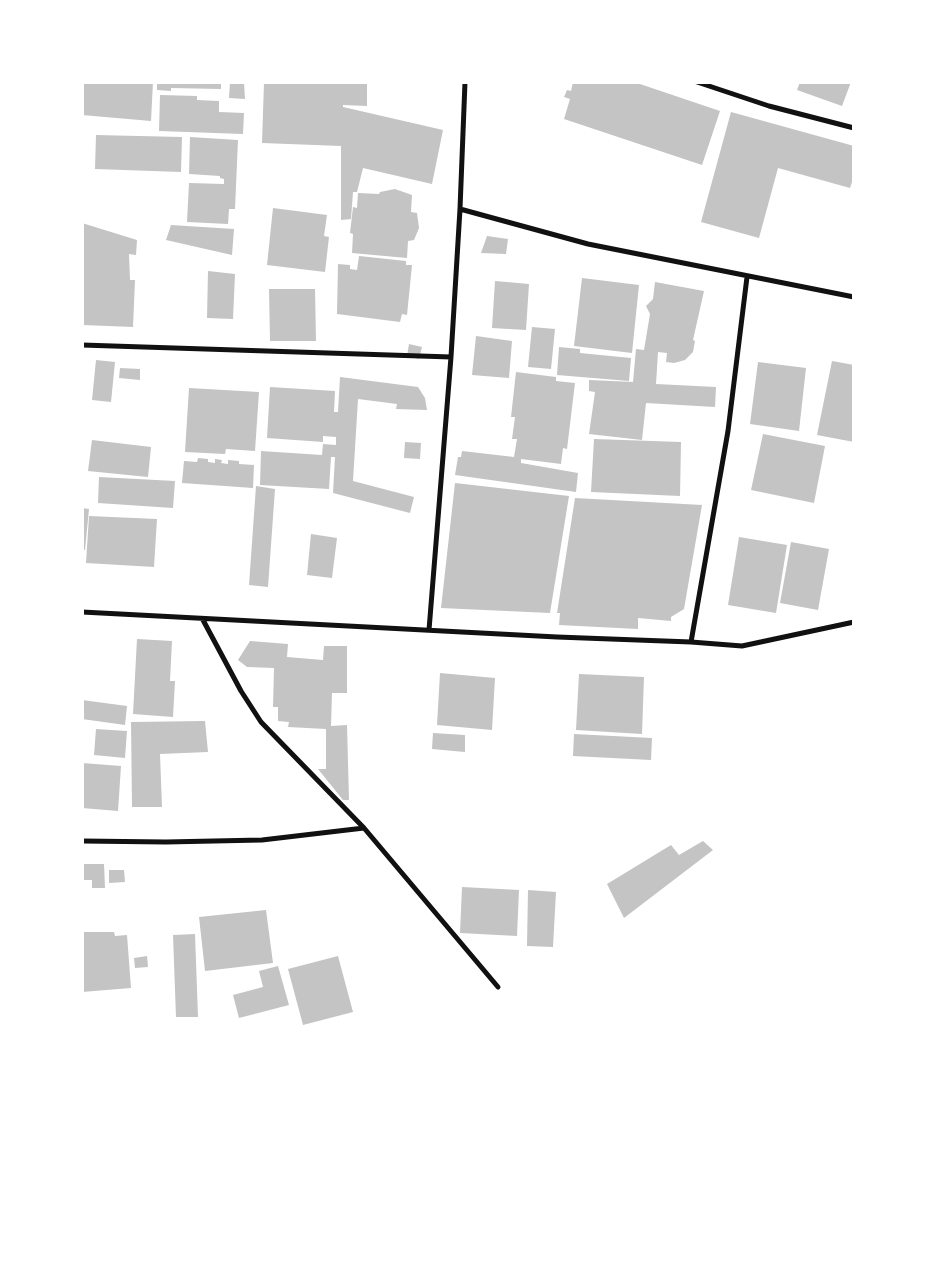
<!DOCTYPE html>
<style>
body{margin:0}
#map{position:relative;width:936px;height:1265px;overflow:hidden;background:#fff;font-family:"DejaVu Sans",sans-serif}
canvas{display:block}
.frame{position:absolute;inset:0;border:84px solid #fff;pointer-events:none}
</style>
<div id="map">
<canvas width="936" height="1265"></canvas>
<div class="frame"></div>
</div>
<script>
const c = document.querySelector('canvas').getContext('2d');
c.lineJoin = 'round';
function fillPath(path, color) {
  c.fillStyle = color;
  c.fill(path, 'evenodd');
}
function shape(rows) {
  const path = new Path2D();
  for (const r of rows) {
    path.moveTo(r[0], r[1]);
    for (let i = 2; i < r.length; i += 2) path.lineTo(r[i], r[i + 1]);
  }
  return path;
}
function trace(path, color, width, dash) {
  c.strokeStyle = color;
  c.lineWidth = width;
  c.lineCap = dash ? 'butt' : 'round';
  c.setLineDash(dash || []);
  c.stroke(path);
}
const building = shape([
 [82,82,153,82,151,121,82,115],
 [157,82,221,82,221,89,171,88,171,91,157,90],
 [230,82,244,82,245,99,229,98],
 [264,82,367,82,367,106,343,105,343,107,443,130,432,184,363,168,357,192,353,192,351,219,341,220,341,146,262,143],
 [573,82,634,82,720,111,702,165,564,119,570,99,564,97,567,90,571,91],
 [800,82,851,82,842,106,797,90],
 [160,95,197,96,197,100,219,101,219,112,244,113,243,134,159,131],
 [731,112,854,146,854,176,850,188,778,168,759,238,701,222],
 [96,135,182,137,181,172,95,169],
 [190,137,238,140,235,209,229,209,228,224,187,222,189,183,224,184,224,179,220,178,220,176,189,174],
 [395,189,412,195,411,212,417,213,419,228,414,240,408,241,407,258,352,253,353,234,350,233,353,207,357,208,358,193,379,194,380,192],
 [273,208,327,215,324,236,329,237,325,272,267,265],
 [82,223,137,240,136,255,129,254,130,280,135,280,133,327,82,325],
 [171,225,234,229,232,255,166,240],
 [487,236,508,239,506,254,481,253],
 [359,256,406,261,406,265,412,265,407,315,402,314,400,322,337,314,338,264,350,265,350,269,357,270],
 [208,271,235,274,233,319,207,318],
 [582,278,639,285,632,353,574,346],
 [495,281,529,284,526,330,492,328],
 [655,282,704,291,693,340,695,341,693,352,685,360,674,363,666,362,667,353,658,352,656,384,716,387,715,407,646,403,642,440,589,434,595,392,589,391,589,380,634,382,633,382,636,349,644,350,650,314,646,306,653,299],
 [269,289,315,289,316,341,270,341],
 [532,327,555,329,551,369,528,367],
 [476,336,512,341,509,378,472,375],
 [409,344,422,347,419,359,407,356],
 [559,347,580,349,580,353,631,358,629,381,557,375],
 [96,360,115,362,111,402,92,400],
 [832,361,854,365,854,442,817,435],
 [758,362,806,368,799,431,750,424],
 [120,368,140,369,140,380,119,378],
 [516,372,556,377,556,381,575,383,567,449,563,448,561,464,521,459,521,463,578,473,576,492,455,475,458,457,461,457,462,451,514,457,517,439,512,439,515,417,511,417],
 [340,377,418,387,425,398,427,410,396,409,397,404,358,399,353,481,414,497,410,513,333,493,335,457,331,457,329,489,260,485,261,451,322,455,323,444,336,445,336,437,323,436,323,442,267,438,270,387,335,391,334,412,338,412],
 [189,388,259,392,255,451,226,449,225,454,185,452],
 [763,434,825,446,814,503,751,490],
 [594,439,681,442,680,496,591,492],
 [92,440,151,447,148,477,88,471],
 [405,442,421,443,420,459,404,458],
 [198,458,208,459,208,462,215,463,215,459,222,460,221,463,228,464,228,460,239,461,239,464,254,465,253,488,182,483,184,461,197,462],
 [99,477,175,481,173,508,98,503],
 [455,483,569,496,550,613,441,608],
 [256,486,275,489,268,587,249,585],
 [575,498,702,505,684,609,671,617,671,621,638,618,638,629,559,625,560,613,557,613],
 [82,508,89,509,85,550,82,550],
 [89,516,157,519,154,567,86,563],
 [311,534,337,538,332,578,307,575],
 [739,537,787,545,776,613,728,605],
 [791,542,829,549,818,610,780,603],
 [137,639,172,641,170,681,175,681,173,717,133,714],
 [250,641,288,644,287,657,323,660,324,646,347,646,347,693,332,693,331,726,347,725,349,800,343,800,318,769,326,769,326,729,288,727,289,722,278,721,278,707,273,707,274,668,247,667,238,660],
 [440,673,495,678,492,730,437,725],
 [579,674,644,677,642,734,576,730],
 [82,700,127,706,125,725,82,719],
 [205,721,208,752,160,754,162,807,132,807,131,722],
 [96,729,127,731,125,758,94,755],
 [433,733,465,735,465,752,432,749],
 [574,734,652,738,651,760,573,756],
 [82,763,121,766,118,811,82,808],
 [703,841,713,850,624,918,607,884,671,845,679,855],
 [82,864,104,864,105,888,92,888,92,880,82,880],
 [109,870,124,870,125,882,109,883],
 [462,887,519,890,517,936,460,933],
 [528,890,556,892,553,947,527,946],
 [266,910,273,963,205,971,199,917],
 [82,932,114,932,115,936,127,935,131,988,82,992],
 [195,934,198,1017,176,1017,173,935],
 [147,956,148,967,135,968,134,958],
 [338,956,353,1012,303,1025,288,969],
 [278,966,289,1005,239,1018,233,995,263,987,259,971]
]);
const minor = shape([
 [697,82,769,106,854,128],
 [460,209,588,244,854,297],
 [82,345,451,357],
 [82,612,557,637,691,642,742,646,854,622],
 [429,630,451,357,460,209,465,82],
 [691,642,728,431,747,277],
 [364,828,498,987],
 [82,841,166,842,262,840,364,828,261,722,241,691,203,620]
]);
fillPath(building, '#c4c4c4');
trace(minor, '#111', 5);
</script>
